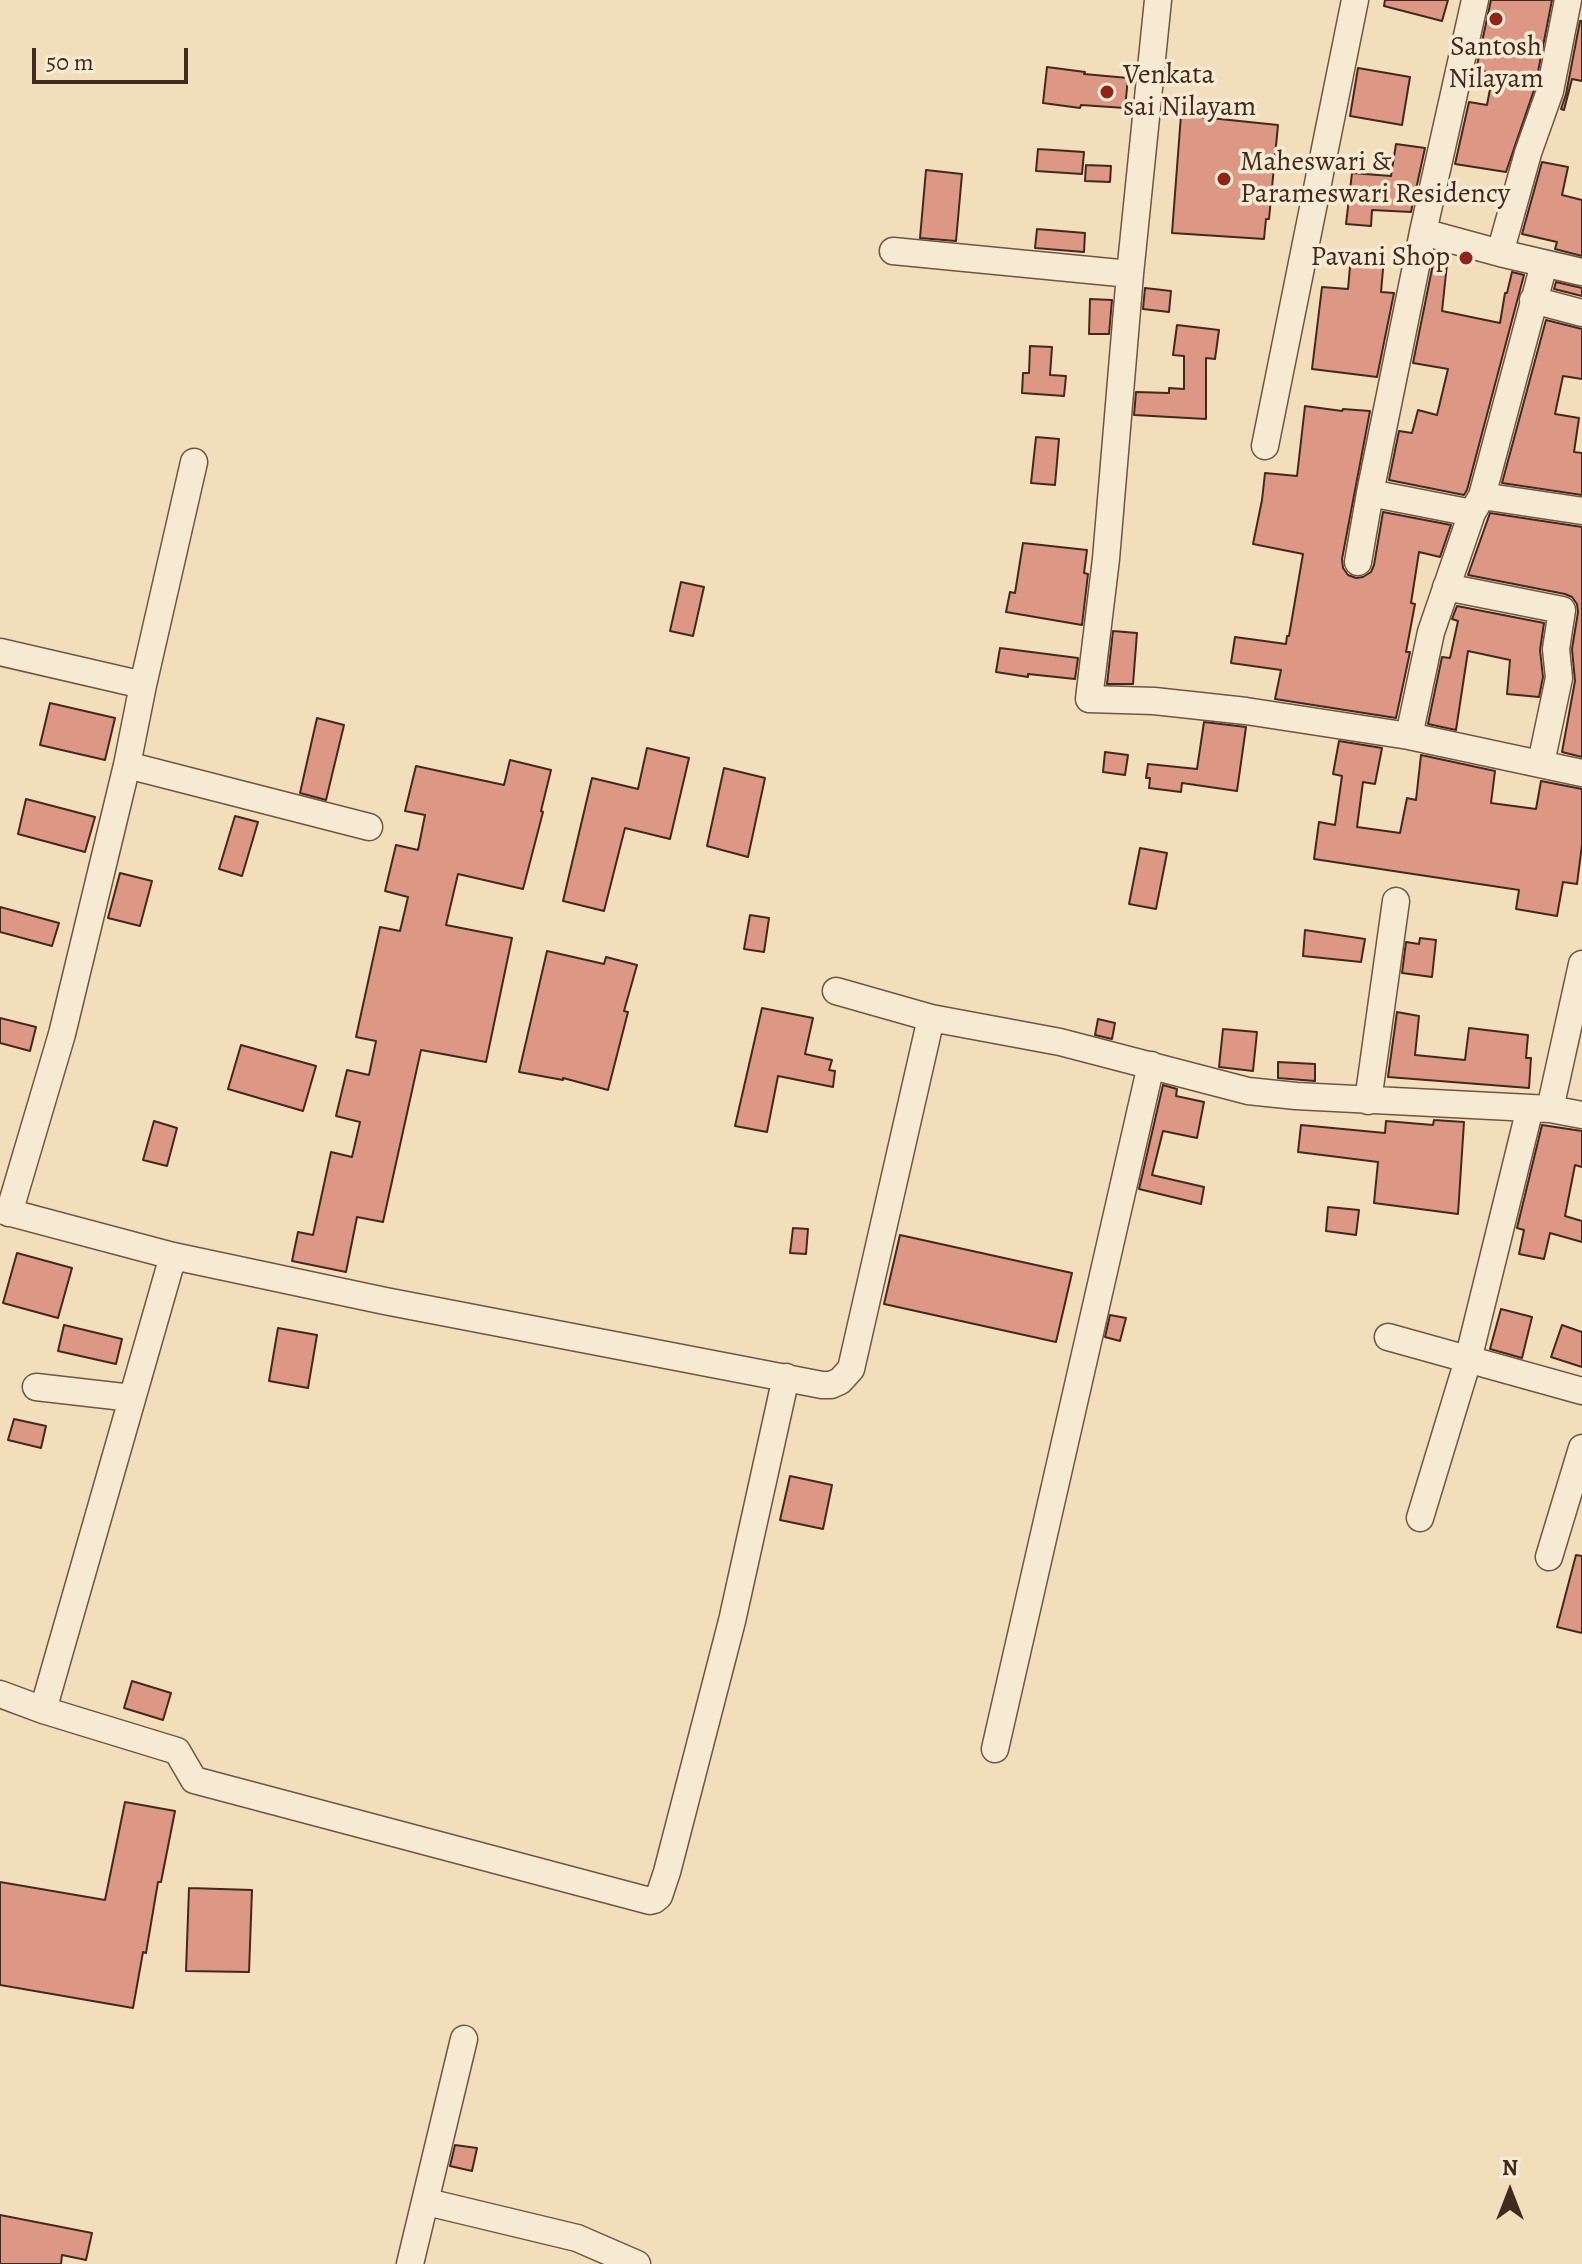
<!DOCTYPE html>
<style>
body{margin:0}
#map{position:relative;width:1582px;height:2264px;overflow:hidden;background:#f3debb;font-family:Alegreya,serif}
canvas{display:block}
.north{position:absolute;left:1470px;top:2152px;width:80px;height:80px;-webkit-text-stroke:6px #f7ead3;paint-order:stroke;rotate:0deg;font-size:22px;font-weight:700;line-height:32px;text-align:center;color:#42291d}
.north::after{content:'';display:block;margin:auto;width:28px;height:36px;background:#42291d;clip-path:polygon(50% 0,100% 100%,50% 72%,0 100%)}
.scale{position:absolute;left:32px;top:48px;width:156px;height:36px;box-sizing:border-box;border:4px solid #42291d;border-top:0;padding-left:10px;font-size:24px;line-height:28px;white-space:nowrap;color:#42291d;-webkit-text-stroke:6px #f7ead3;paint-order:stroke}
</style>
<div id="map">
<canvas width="1582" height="2264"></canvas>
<div class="north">N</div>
<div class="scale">50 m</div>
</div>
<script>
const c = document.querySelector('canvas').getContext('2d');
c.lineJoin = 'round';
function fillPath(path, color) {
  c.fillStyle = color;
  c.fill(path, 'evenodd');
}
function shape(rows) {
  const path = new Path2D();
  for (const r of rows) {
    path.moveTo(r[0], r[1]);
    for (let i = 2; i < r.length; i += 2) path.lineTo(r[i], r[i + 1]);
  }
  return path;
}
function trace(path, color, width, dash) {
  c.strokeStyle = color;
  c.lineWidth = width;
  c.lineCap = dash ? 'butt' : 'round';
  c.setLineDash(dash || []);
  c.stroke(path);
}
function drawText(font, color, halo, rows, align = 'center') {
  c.font = font + ' Alegreya,serif';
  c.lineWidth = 7;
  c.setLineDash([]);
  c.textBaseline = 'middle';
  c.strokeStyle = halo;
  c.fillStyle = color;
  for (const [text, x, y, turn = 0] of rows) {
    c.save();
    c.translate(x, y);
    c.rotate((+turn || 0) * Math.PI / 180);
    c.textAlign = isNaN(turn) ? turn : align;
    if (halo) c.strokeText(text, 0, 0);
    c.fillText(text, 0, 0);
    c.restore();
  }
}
const building = shape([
 [1385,0,1448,0,1442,21,1384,6,1385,0],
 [1491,0,1552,0,1535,87,1506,172,1455,164,1469,102,1487,105,1493,73,1476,70,1491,0],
 [1580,21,1582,21,1582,81,1572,79,1564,110,1561,109,1566,94,1580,21],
 [1047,67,1085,72,1084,74,1128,78,1125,108,1081,105,1080,108,1043,103,1047,67],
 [1358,68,1410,77,1402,125,1350,116,1358,68],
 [1181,115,1278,125,1269,219,1266,219,1264,239,1172,233,1181,115],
 [1396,144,1425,148,1411,212,1372,210,1371,226,1346,224,1352,173,1391,176,1396,144],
 [1038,149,1084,152,1082,174,1036,171,1038,149],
 [1542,162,1568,167,1562,195,1582,200,1582,256,1555,249,1557,242,1522,234,1542,162],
 [1086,165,1111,166,1110,182,1085,181,1086,165],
 [926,170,962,174,956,241,920,238,926,170],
 [1037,229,1085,233,1084,252,1035,248,1037,229],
 [1435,254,1448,255,1442,311,1500,323,1505,293,1507,293,1512,272,1524,275,1467,490,1464,495,1389,480,1399,431,1412,433,1418,410,1437,415,1448,369,1413,363,1435,254],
 [1351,255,1384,258,1381,292,1394,293,1377,377,1312,369,1322,287,1348,289,1351,255],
 [1556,282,1582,288,1582,296,1554,289,1556,282],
 [1145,288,1171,291,1169,312,1143,309,1145,288],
 [1090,299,1112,300,1109,334,1089,334,1090,299],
 [1546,320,1582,329,1582,379,1563,376,1555,414,1579,418,1574,452,1582,453,1582,495,1502,483,1546,320],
 [1177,325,1219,330,1215,359,1206,358,1206,419,1134,415,1136,392,1169,393,1169,388,1184,389,1184,356,1173,355,1177,325],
 [1030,346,1052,347,1050,375,1066,376,1064,396,1022,393,1023,373,1029,373,1030,346],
 [1305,406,1342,411,1343,409,1370,411,1342,559,1343,568,1348,575,1356,578,1363,577,1371,572,1374,565,1383,512,1451,525,1440,557,1419,552,1411,603,1415,604,1406,652,1410,652,1396,718,1275,699,1281,670,1231,663,1235,637,1286,644,1287,636,1289,636,1303,554,1253,544,1262,500,1265,473,1297,476,1305,406],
 [1036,437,1059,439,1055,485,1031,483,1036,437],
 [1490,513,1582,527,1582,757,1562,752,1575,681,1572,649,1578,612,1577,604,1572,597,1565,594,1468,575,1490,513],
 [1023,543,1087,550,1084,573,1088,574,1082,625,1006,612,1010,592,1015,593,1023,543],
 [681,582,704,587,693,636,670,631,681,582],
 [1457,606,1544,623,1540,650,1543,677,1539,697,1507,694,1510,660,1468,651,1456,730,1428,724,1442,657,1450,658,1458,621,1452,619,1457,606],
 [1113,631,1137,633,1133,684,1107,684,1113,631],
 [1000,648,1078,658,1075,679,1028,674,1028,677,996,672,1000,648],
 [50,703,115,718,105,760,40,745,50,703],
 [317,718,344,725,326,800,300,793,317,718],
 [1204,722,1246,727,1237,791,1182,783,1181,792,1149,788,1150,778,1146,778,1148,764,1197,769,1204,722],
 [1339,741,1382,748,1375,784,1363,782,1357,827,1400,833,1407,798,1416,800,1421,755,1495,771,1491,803,1536,809,1541,781,1582,789,1582,845,1577,884,1563,882,1557,916,1516,909,1519,890,1314,859,1319,822,1335,825,1342,776,1333,774,1339,741],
 [647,748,689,758,670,839,625,828,604,911,563,901,592,778,638,789,647,748],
 [1105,752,1128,755,1125,775,1103,772,1105,752],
 [510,760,551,770,541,811,543,812,523,889,458,874,446,925,512,938,486,1062,421,1050,383,1222,357,1217,346,1272,292,1261,298,1232,313,1235,331,1152,352,1157,360,1122,336,1116,347,1070,369,1075,376,1041,356,1037,380,927,400,931,408,897,385,891,396,845,418,850,425,815,405,811,416,766,504,785,510,760],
 [724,768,765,778,748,857,707,846,724,768],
 [26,799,95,817,85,852,18,834,26,799],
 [235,816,258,822,242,876,219,869,235,816],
 [1140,848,1167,853,1156,909,1129,904,1140,848],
 [120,873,152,881,140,926,108,918,120,873],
 [0,907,59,923,52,946,0,932,0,907],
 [750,915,769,918,764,952,744,949,750,915],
 [1305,930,1365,939,1361,962,1303,956,1305,930],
 [1420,938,1436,940,1432,977,1402,973,1406,942,1419,944,1420,938],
 [547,951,604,964,606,957,637,965,624,1011,628,1012,608,1090,563,1078,563,1080,519,1072,547,951],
 [762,1008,813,1018,805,1054,832,1060,829,1070,835,1071,833,1087,778,1076,767,1132,735,1126,762,1008],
 [1397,1012,1419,1016,1415,1055,1465,1060,1469,1028,1528,1035,1526,1058,1531,1058,1529,1088,1388,1077,1397,1012],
 [0,1018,36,1027,30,1051,0,1043,0,1018],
 [1098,1019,1115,1023,1112,1039,1095,1035,1098,1019],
 [1223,1029,1257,1032,1253,1071,1219,1067,1223,1029],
 [241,1045,316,1066,303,1111,228,1089,241,1045],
 [1278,1062,1315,1064,1315,1081,1278,1078,1278,1062],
 [1163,1085,1177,1089,1176,1096,1204,1102,1197,1138,1163,1131,1152,1175,1204,1187,1201,1204,1139,1189,1163,1085],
 [1434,1120,1464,1122,1458,1214,1374,1203,1378,1162,1298,1152,1301,1125,1385,1133,1386,1121,1433,1125,1434,1120],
 [154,1121,177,1128,167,1166,143,1160,154,1121],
 [1542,1125,1582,1131,1582,1167,1575,1165,1565,1216,1582,1221,1582,1242,1550,1233,1544,1259,1519,1254,1524,1230,1517,1228,1542,1125],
 [1328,1207,1359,1210,1356,1235,1326,1231,1328,1207],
 [793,1228,808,1229,806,1254,790,1253,793,1228],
 [900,1235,1072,1273,1056,1342,884,1304,900,1235],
 [17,1253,72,1268,58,1318,3,1303,17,1253],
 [1501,1309,1532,1317,1522,1358,1490,1349,1501,1309],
 [1110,1315,1126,1318,1120,1341,1105,1337,1110,1315],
 [64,1325,122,1339,116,1364,58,1351,64,1325],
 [1562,1325,1582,1332,1582,1367,1551,1357,1562,1325],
 [278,1328,317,1335,308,1388,269,1381,278,1328],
 [14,1419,46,1426,41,1448,8,1440,14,1419],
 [790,1476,832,1485,823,1529,780,1520,790,1476],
 [1576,1555,1582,1556,1582,1633,1557,1627,1576,1555],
 [132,1681,171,1693,163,1720,124,1708,132,1681],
 [125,1802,175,1811,161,1882,158,1882,146,1953,143,1952,133,2008,0,1985,0,1882,105,1900,125,1802],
 [189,1888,252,1890,249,1972,186,1971,189,1888],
 [455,2145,477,2148,472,2171,450,2166,455,2145],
 [0,2215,92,2233,86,2260,62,2255,61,2264,0,2264,0,2215]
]);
const minor = shape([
 [1158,0,1130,274,1106,559,1089,699,1154,701,1246,711,1409,736,1582,773],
 [1475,0,1423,232,1370,493,1472,513,1482,496,1582,511],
 [1568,0,1550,91,1528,153,1500,253,1582,272],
 [1423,232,1500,253],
 [893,251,1130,274],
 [1533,300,1582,313],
 [1265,446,1355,0],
 [1482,496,1544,264],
 [1358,562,1370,493],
 [1446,587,1562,610,1556,649,1559,678,1541,763],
 [0,652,143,685],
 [1409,736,1431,632,1472,513],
 [127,765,369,827],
 [836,991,931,1018,1060,1042,1248,1091,1296,1096,1550,1109,1582,964],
 [1368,1101,1396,901],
 [1550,1109,1582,1115],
 [0,1210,173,1256,385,1301,822,1385,831,1385,840,1381,851,1369,931,1018],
 [9,1213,62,1034,127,765,143,685,194,462],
 [1388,1337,1582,1391],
 [36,1387,132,1398],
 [1420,1518,1468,1360,1530,1108],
 [1549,1557,1582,1448],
 [0,1694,43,1710,177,1751,194,1780,650,1901,654,1900,659,1896,667,1872,732,1621,786,1377],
 [43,1710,173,1256],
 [995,1749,1151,1065],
 [427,2202,577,2238,637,2264],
 [410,2264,464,2039]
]);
const markers = [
 [1496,19,8,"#8f2418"],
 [1107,92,8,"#8f2418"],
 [1224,179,8,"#8f2418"],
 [1466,258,8,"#8f2418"]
];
const poiNames = [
 ["Santosh",1496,48,"center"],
 ["Nilayam",1496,80,"center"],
 ["Venkata",1123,76],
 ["sai Nilayam",1123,108],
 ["Maheswari &",1240,163],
 ["Parameswari Residency",1240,195],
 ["Pavani Shop",1450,258,"right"]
];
fillPath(building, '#dc9885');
trace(building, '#42291d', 2);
trace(minor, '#6e5644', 29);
trace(minor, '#f7ead3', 26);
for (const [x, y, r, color] of markers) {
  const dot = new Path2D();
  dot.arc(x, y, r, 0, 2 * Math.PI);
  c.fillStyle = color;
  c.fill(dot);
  trace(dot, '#f7ead3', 3);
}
drawText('28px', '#42291d', '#f7ead3', poiNames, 'left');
</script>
